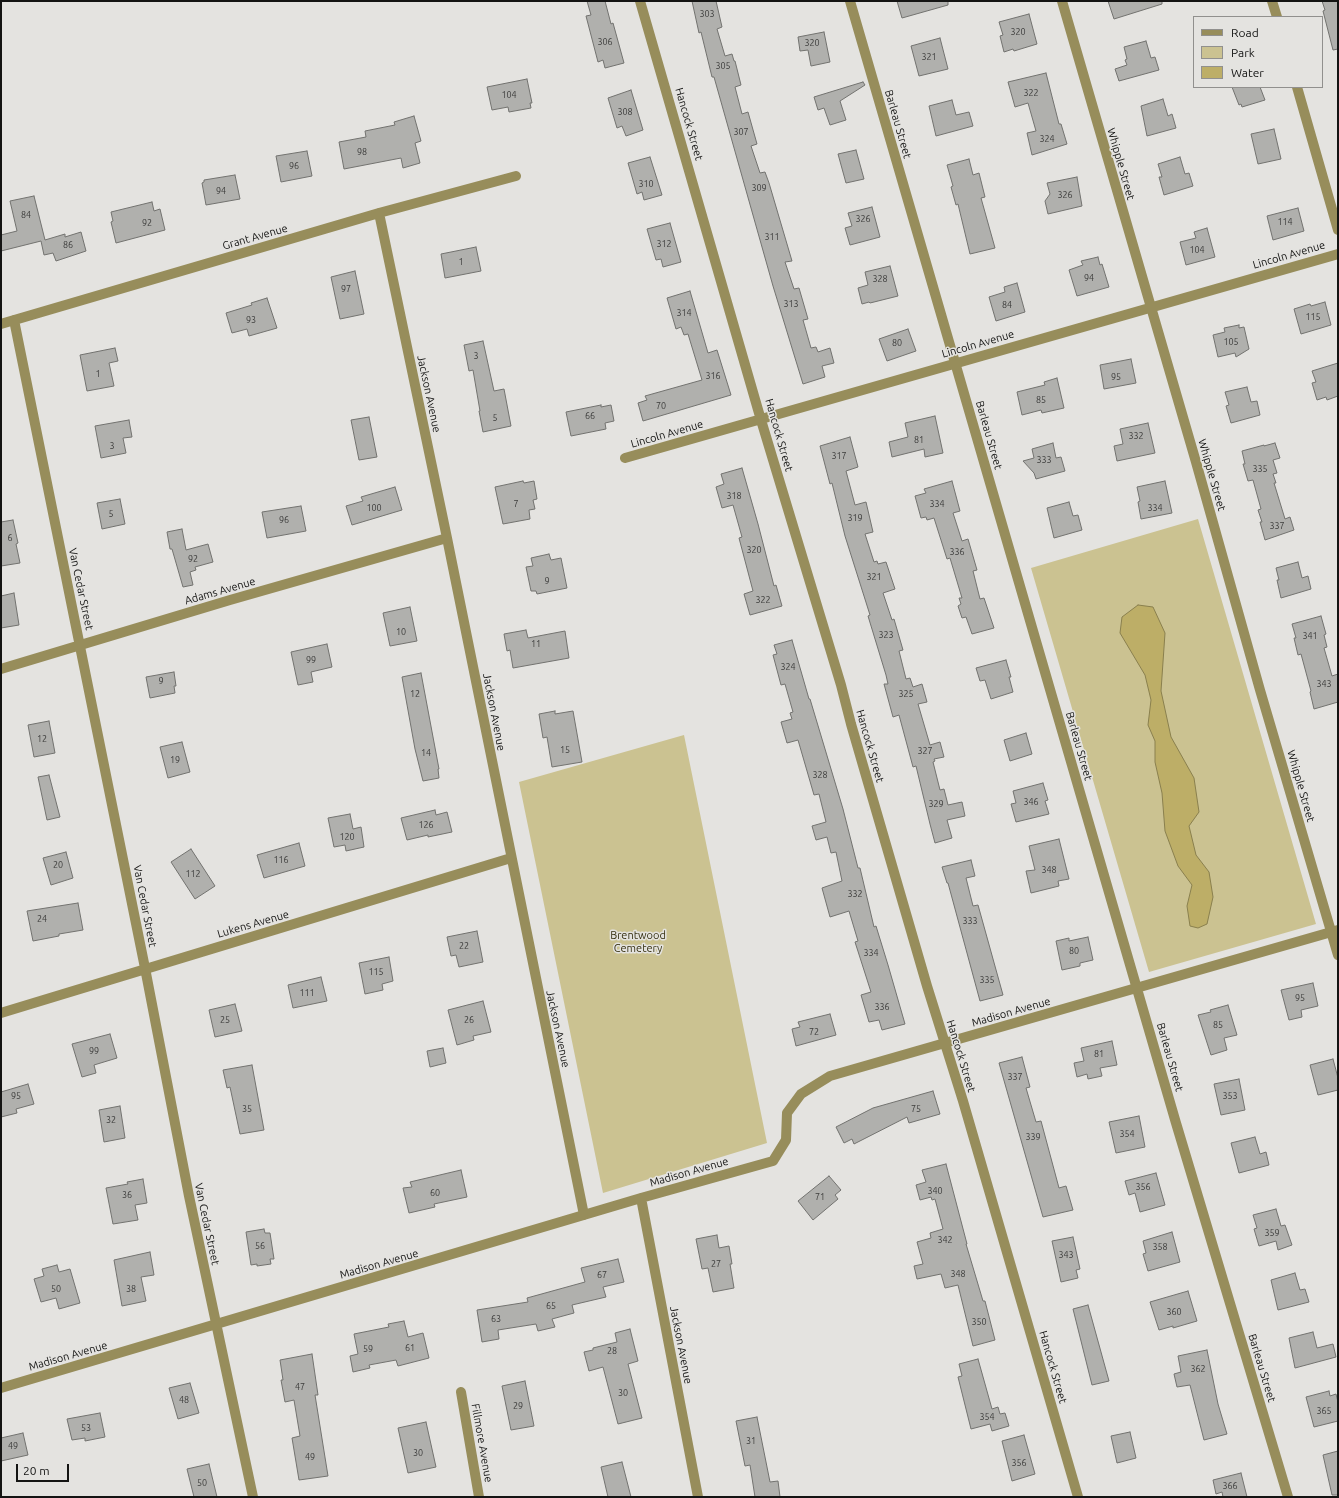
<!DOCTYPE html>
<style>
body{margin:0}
#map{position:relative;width:1339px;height:1498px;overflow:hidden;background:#e4e3e0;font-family:Ubuntu,sans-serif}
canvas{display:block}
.frame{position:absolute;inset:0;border:2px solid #141413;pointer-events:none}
.legend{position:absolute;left:1193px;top:16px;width:130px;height:72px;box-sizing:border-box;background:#e4e3e0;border:1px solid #91908e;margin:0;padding:5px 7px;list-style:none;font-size:12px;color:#141413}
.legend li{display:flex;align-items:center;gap:8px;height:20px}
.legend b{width:20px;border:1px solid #91908e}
.scale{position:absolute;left:16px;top:1464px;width:53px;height:18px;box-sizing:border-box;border:2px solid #141413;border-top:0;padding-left:5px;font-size:12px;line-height:14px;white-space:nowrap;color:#141413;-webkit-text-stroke:3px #e4e3e0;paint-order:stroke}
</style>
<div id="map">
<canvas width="1339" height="1498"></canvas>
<div class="frame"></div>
<ul class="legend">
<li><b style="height:5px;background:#978d5b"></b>Road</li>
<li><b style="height:11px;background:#cbc291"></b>Park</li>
<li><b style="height:11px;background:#bdae67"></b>Water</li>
</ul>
<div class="scale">20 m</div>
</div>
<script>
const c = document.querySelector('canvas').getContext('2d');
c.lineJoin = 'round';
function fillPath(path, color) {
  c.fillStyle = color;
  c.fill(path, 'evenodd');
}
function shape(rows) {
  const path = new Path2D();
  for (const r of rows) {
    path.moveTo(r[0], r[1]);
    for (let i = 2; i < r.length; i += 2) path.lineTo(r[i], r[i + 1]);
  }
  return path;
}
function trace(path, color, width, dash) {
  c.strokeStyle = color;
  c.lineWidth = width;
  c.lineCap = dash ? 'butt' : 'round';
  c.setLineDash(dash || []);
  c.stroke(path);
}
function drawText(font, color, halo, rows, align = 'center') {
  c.font = font + ' Ubuntu,sans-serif';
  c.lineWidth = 3;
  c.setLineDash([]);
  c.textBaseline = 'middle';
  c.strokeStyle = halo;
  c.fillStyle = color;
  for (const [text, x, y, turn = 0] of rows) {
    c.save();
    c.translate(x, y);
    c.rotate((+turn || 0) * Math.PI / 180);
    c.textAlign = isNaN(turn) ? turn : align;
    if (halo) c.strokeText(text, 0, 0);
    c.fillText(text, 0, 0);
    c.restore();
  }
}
const green = shape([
 [1198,519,1316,924,1149,972,1031,568],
 [684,735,767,1143,603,1193,519,782]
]);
const water = shape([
 [1138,605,1153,607,1165,633,1161,691,1171,737,1194,778,1199,812,1189,826,1196,855,1209,872,1213,897,1207,924,1198,928,1190,926,1187,906,1192,885,1178,866,1165,831,1162,793,1155,762,1155,741,1148,725,1151,700,1145,675,1120,633,1122,617,1138,605]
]);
const building = shape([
 [587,1,605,1,611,24,613,23,624,63,605,68,603,60,598,62,586,16,591,15,587,1],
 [692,1,716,1,722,27,717,29,725,56,732,54,734,61,735,61,741,85,735,87,742,114,748,112,757,144,751,146,760,173,765,172,769,183,792,261,785,262,794,289,799,288,808,319,803,320,811,348,816,347,818,352,830,348,834,363,822,366,825,377,803,384,773,286,714,77,712,77,701,32,699,33,692,1],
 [897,1,948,1,948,5,902,18,897,1],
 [1108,1,1162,1,1162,4,1114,19,1108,1],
 [1322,1,1338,1,1338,49,1333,50,1323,11,1325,10,1322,1],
 [1029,14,1037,44,1014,51,1013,49,1004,52,1000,36,1003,35,999,22,1029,14],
 [824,32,830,62,811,66,808,50,800,51,798,37,824,32],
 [940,38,948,69,919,76,911,46,940,38],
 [1146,41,1151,58,1155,57,1159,70,1119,81,1115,69,1127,65,1125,60,1127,59,1124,47,1146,41],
 [1046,73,1059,124,1061,124,1067,144,1032,155,1027,133,1036,131,1028,103,1015,107,1008,82,1046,73],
 [527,79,532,103,530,103,531,108,509,112,508,107,492,110,487,87,527,79],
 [863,82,865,85,840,101,846,120,830,125,824,108,818,110,814,97,863,82],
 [1232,87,1260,87,1265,100,1242,107,1241,104,1239,105,1232,87],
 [631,90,643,130,626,136,622,126,617,128,608,98,631,90],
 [1163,99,1168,116,1172,114,1176,128,1147,136,1141,106,1163,99],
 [952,100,956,115,969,112,973,126,936,136,929,106,952,100],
 [414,116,421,141,415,143,420,163,403,168,401,158,344,169,339,142,366,137,365,131,395,125,394,122,414,116],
 [1274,129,1281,159,1258,164,1251,134,1274,129],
 [856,150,864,179,846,183,838,154,856,150],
 [307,151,312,176,281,182,276,156,307,151],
 [650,157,662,195,644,200,642,192,637,194,628,163,650,157],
 [1180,157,1185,174,1189,173,1193,186,1164,195,1159,177,1162,177,1158,164,1180,157],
 [969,159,973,175,979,173,985,197,981,198,995,248,970,254,958,204,956,205,951,187,953,186,947,165,969,159],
 [235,175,240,199,206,205,202,183,204,182,204,180,235,175],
 [1077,177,1082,206,1048,214,1045,201,1050,194,1047,183,1077,177],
 [34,196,45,240,65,234,65,237,81,232,86,251,56,261,53,253,44,255,41,241,1,251,1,235,17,231,10,201,34,196],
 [152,202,154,211,160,209,165,230,116,243,111,222,113,221,111,212,152,202],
 [872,207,880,237,850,245,845,228,852,226,848,213,872,207],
 [1298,208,1304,231,1273,240,1267,216,1298,208],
 [670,223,681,262,663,267,661,259,656,260,647,229,670,223],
 [1207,228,1215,257,1186,265,1180,242,1196,238,1194,232,1207,228],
 [476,247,481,271,445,278,441,254,476,247],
 [1098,257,1100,265,1102,264,1109,287,1077,296,1069,270,1083,265,1081,261,1098,257],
 [890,266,898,296,870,303,869,302,862,304,858,288,868,285,865,272,890,266],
 [355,271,364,314,340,319,331,277,355,271],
 [1017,283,1025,312,996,321,989,297,1005,292,1004,287,1017,283],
 [690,291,708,353,717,350,731,395,643,421,638,403,647,400,645,396,702,380,688,334,684,335,681,327,676,329,667,298,690,291],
 [267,298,277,328,249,336,247,329,232,333,226,313,252,305,251,303,267,298],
 [1325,302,1331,325,1301,334,1294,309,1310,304,1311,306,1325,302],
 [1239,325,1239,328,1244,327,1249,349,1236,357,1235,353,1218,357,1213,335,1225,332,1224,328,1239,325],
 [908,329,916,351,887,361,879,339,908,329],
 [483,341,494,391,504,389,511,426,483,432,479,411,480,411,473,370,469,371,464,345,483,341],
 [115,348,118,361,109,363,114,386,87,391,80,355,115,348],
 [1131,359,1136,383,1104,389,1100,365,1131,359],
 [1338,363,1338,396,1327,400,1326,397,1317,400,1312,383,1316,382,1312,371,1338,363],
 [1057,378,1064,408,1042,413,1041,410,1022,415,1017,392,1045,385,1044,382,1057,378],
 [1247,387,1251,402,1257,401,1260,415,1231,423,1226,406,1229,405,1225,392,1247,387],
 [601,405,601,407,611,405,614,421,605,423,606,429,571,436,566,412,601,405],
 [935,416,943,453,925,457,924,449,892,457,889,442,908,437,905,423,935,416],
 [369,417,377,457,359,460,351,420,369,417],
 [129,420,132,437,123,438,126,453,101,458,95,426,129,420],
 [1148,423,1155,453,1117,461,1114,446,1123,444,1120,429,1148,423],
 [850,437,858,467,846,471,855,505,866,502,873,532,865,534,874,562,877,561,878,564,886,562,895,589,883,593,892,620,894,619,903,650,899,651,906,679,910,678,913,687,922,684,927,702,918,704,930,745,940,742,944,757,934,759,935,761,933,762,940,790,944,789,948,805,962,802,965,816,947,820,952,838,935,843,930,824,916,766,913,767,899,715,893,717,884,684,888,684,886,675,868,616,870,615,845,536,832,483,830,484,820,446,850,437],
 [1053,443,1056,458,1061,457,1065,471,1036,479,1034,473,1023,461,1034,458,1032,449,1053,443],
 [1275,443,1280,458,1273,460,1277,473,1273,474,1276,483,1274,483,1285,519,1290,517,1294,530,1265,540,1260,522,1262,522,1258,510,1261,509,1253,480,1248,481,1243,464,1245,464,1242,451,1264,445,1264,446,1275,443],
 [742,468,758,524,774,586,776,585,782,606,750,615,744,594,753,591,739,538,742,537,733,505,722,508,716,487,724,484,721,474,742,468],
 [523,481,524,483,534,481,537,499,533,500,535,509,529,510,530,519,503,524,495,487,523,481],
 [952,481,960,511,953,513,962,541,968,539,977,570,973,571,980,599,984,598,994,628,972,634,966,617,962,618,958,606,961,604,959,598,962,598,950,558,947,559,934,518,927,520,926,517,921,518,915,496,926,493,924,489,952,481],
 [1165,481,1172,513,1141,519,1138,502,1140,501,1137,487,1165,481],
 [395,487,402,510,352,525,346,506,363,501,361,497,395,487],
 [120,499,125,524,102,529,97,503,120,499],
 [1069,502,1073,516,1078,515,1082,530,1054,538,1047,508,1069,502],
 [301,506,306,531,267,538,262,512,301,506],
 [13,520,18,543,16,544,20,563,1,566,1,522,13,520],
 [182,529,186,550,208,544,213,562,195,567,196,570,190,572,193,585,183,587,172,549,170,549,167,532,182,529],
 [549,554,551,560,561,558,567,588,537,594,536,591,531,591,526,567,533,566,531,558,549,554],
 [1298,562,1302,578,1308,576,1311,589,1281,598,1277,580,1279,580,1276,568,1298,562],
 [14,593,19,625,1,628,1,596,14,593],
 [410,607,417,641,390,646,383,613,410,607],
 [1321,616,1326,634,1324,635,1327,647,1324,648,1332,676,1338,674,1338,702,1314,709,1310,692,1311,691,1301,654,1298,655,1294,638,1296,638,1292,624,1321,616],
 [526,630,528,638,565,631,569,658,513,668,510,650,507,651,504,634,526,630],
 [792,640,809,699,810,699,843,809,858,868,860,868,874,927,876,926,888,965,905,1024,882,1030,879,1020,869,1022,861,995,871,992,855,942,858,941,849,911,830,917,822,888,842,881,836,852,831,853,827,837,816,840,812,826,826,822,819,794,814,795,798,740,787,743,781,722,792,719,790,713,793,712,785,684,781,685,773,655,777,654,774,645,792,640],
 [327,644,332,667,311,672,313,682,298,685,291,652,327,644],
 [1006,660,1011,677,1009,677,1013,692,991,699,985,680,980,681,976,668,1006,660],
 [174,672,176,686,174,686,175,693,150,698,146,677,174,672],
 [421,673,439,769,438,769,439,778,423,781,415,749,402,677,421,673],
 [555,711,555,714,573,711,582,762,552,767,547,737,543,738,539,714,555,711],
 [49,721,55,753,34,757,28,725,49,721],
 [1026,733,1032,754,1010,761,1004,740,1026,733],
 [182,742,190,772,168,778,160,747,182,742],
 [49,775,60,817,47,820,38,777,49,775],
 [1043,783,1048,800,1045,801,1049,814,1016,822,1011,804,1016,803,1013,791,1043,783],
 [435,810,436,815,447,812,452,832,428,837,428,835,407,840,401,818,435,810],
 [350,814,353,829,361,827,364,847,346,851,345,845,334,847,328,818,350,814],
 [1059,839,1069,879,1058,881,1059,886,1031,893,1026,871,1035,870,1029,846,1059,839],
 [299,843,305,866,264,878,257,855,299,843],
 [191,849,215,886,195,899,171,862,191,849],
 [66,852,73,878,51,885,43,858,66,852],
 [971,860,975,876,966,878,973,906,978,905,1003,995,980,1001,948,883,947,883,942,867,971,860],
 [78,903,83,930,59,934,59,936,33,941,27,911,78,903],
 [477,931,483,962,459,967,456,955,451,956,447,937,477,931],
 [1088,937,1093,960,1080,963,1080,966,1062,970,1056,941,1069,938,1069,941,1088,937],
 [389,957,393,981,382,984,383,990,365,994,359,963,389,957],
 [321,977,327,1001,293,1008,288,985,321,977],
 [1313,983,1318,1006,1301,1010,1302,1017,1289,1020,1281,990,1313,983],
 [483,1001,491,1032,473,1036,474,1040,457,1045,448,1010,483,1001],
 [235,1004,242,1031,215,1037,209,1010,235,1004],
 [1228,1005,1237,1035,1224,1038,1227,1050,1211,1055,1198,1015,1211,1012,1210,1010,1228,1005],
 [830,1014,836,1035,796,1046,792,1029,800,1027,798,1022,830,1014],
 [110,1034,117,1058,94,1065,96,1073,82,1077,72,1044,110,1034],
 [1112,1041,1117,1065,1100,1068,1102,1076,1088,1079,1087,1074,1077,1077,1074,1063,1084,1061,1081,1048,1112,1041],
 [443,1048,446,1063,430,1067,427,1051,443,1048],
 [1022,1057,1030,1087,1026,1088,1036,1122,1041,1121,1059,1188,1066,1186,1073,1210,1043,1217,999,1063,1022,1057],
 [1333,1059,1338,1078,1338,1090,1318,1095,1310,1065,1333,1059],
 [252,1065,264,1130,240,1134,230,1087,227,1088,223,1070,252,1065],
 [1239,1079,1245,1110,1221,1115,1214,1084,1239,1079],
 [28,1084,34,1104,16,1109,17,1113,1,1117,1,1092,28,1084],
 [933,1091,940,1114,909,1123,907,1117,854,1144,852,1139,844,1143,836,1127,873,1108,933,1091],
 [120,1106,125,1138,104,1142,99,1110,120,1106],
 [1139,1116,1145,1147,1116,1153,1109,1122,1139,1116],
 [1255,1137,1260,1154,1266,1152,1269,1165,1239,1173,1231,1143,1255,1137],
 [946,1164,967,1244,966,1244,983,1301,985,1301,995,1340,973,1346,958,1285,945,1288,941,1274,917,1279,914,1266,923,1264,917,1242,931,1238,930,1233,943,1229,935,1199,932,1200,931,1197,920,1200,916,1185,926,1182,922,1170,946,1164],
 [461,1170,467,1197,434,1204,435,1207,409,1213,403,1188,412,1187,410,1182,461,1170],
 [1156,1173,1165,1205,1140,1212,1135,1193,1129,1195,1125,1181,1156,1173],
 [829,1176,841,1190,835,1195,838,1199,813,1220,798,1201,829,1176],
 [143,1179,147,1203,135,1205,138,1220,113,1224,106,1188,128,1184,127,1182,143,1179],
 [1276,1209,1281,1226,1285,1225,1292,1245,1278,1250,1276,1241,1259,1246,1254,1229,1257,1228,1253,1215,1276,1209],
 [264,1229,265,1233,270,1233,274,1259,270,1259,271,1264,257,1266,257,1264,251,1265,246,1232,264,1229],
 [1172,1232,1180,1262,1148,1271,1143,1254,1146,1253,1143,1241,1172,1232],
 [717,1235,719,1248,729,1246,732,1264,730,1264,734,1288,713,1292,708,1268,702,1269,696,1239,717,1235],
 [1073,1237,1080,1269,1076,1270,1078,1278,1061,1282,1052,1241,1073,1237],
 [150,1252,154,1275,141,1277,146,1301,122,1306,114,1260,150,1252],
 [618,1259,624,1282,603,1287,606,1297,572,1305,574,1313,552,1319,555,1327,538,1331,536,1324,498,1330,499,1339,482,1342,477,1310,528,1302,527,1298,585,1282,581,1268,618,1259],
 [57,1265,59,1272,70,1269,80,1303,59,1309,56,1298,41,1302,34,1279,44,1276,42,1269,57,1265],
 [1295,1273,1300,1290,1305,1289,1309,1302,1278,1310,1271,1280,1295,1273],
 [1188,1291,1197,1321,1173,1328,1173,1326,1159,1330,1150,1302,1188,1291],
 [1088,1305,1109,1381,1092,1385,1073,1309,1088,1305],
 [404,1321,408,1337,423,1333,429,1358,398,1366,396,1360,369,1365,370,1368,353,1372,350,1356,358,1354,354,1334,389,1327,388,1324,404,1321],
 [630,1329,638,1361,628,1364,642,1418,618,1424,603,1367,589,1371,584,1352,593,1350,593,1348,617,1342,615,1333,630,1329],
 [1313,1332,1317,1348,1333,1344,1336,1357,1295,1368,1289,1338,1313,1332],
 [1207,1350,1218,1404,1227,1434,1204,1440,1190,1385,1177,1387,1174,1374,1181,1372,1178,1356,1207,1350],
 [312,1354,318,1395,315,1395,328,1476,299,1480,292,1438,300,1436,294,1400,285,1402,281,1380,283,1380,280,1360,312,1354],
 [978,1359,992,1409,998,1407,1000,1414,1005,1413,1009,1426,992,1431,990,1424,971,1429,958,1377,962,1376,959,1364,978,1359],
 [525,1381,534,1426,511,1430,502,1386,525,1381],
 [190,1383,199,1413,178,1419,169,1388,190,1383],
 [1329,1391,1330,1396,1336,1394,1338,1402,1338,1421,1314,1427,1306,1397,1329,1391],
 [100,1413,105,1437,85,1441,85,1438,72,1440,67,1419,100,1413],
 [757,1417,770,1482,778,1481,780,1497,755,1497,750,1465,745,1466,736,1421,757,1417],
 [426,1422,436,1467,408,1473,398,1428,426,1422],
 [1130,1432,1136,1458,1117,1463,1111,1436,1130,1432],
 [23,1433,28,1455,1,1461,1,1438,23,1433],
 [1024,1435,1035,1474,1012,1481,1002,1441,1024,1435],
 [1338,1451,1338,1495,1332,1495,1323,1455,1338,1451],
 [622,1462,631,1497,608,1497,601,1467,622,1462],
 [209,1464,217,1497,194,1497,187,1469,209,1464],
 [1241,1473,1247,1497,1223,1497,1222,1492,1216,1494,1213,1480,1241,1473]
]);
const street = shape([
 [640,1,761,420,841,685,851,724,927,986,963,1101,1078,1497],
 [850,1,1176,1123,1288,1497],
 [1062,1,1196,462,1260,690,1338,955],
 [1272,1,1277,17],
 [1297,87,1338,230],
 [379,213,447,538,584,1215],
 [14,320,145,968,189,1196,253,1497],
 [1,324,379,213,516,176],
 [625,458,1338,254],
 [1,669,230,600,447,538],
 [1,1013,511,858],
 [641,1198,698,1497],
 [1,1388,641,1198,773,1161,786,1140,787,1113,801,1094,830,1076,1338,930],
 [461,1392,479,1497]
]);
const numberNames = [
 ["303",707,14],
 ["320",1018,32],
 ["306",605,42],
 ["320",812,43],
 ["321",929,57],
 ["305",723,66],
 ["322",1031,93],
 ["104",509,95],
 ["308",625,112],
 ["307",741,132],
 ["324",1047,139],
 ["98",362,152],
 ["96",294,166],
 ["310",646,184],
 ["309",759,188],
 ["94",221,191],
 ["326",1065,195],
 ["84",26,215],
 ["326",863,219],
 ["114",1285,222],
 ["92",147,223],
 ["311",772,237],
 ["312",664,244],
 ["86",68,245],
 ["104",1197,250],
 ["1",461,262],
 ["94",1089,278],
 ["328",880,279],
 ["97",346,289],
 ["313",791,304],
 ["84",1007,305],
 ["314",684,313],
 ["115",1313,317],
 ["93",251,320],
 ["105",1231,342],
 ["80",897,343],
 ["3",476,356],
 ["1",98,374],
 ["316",713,376],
 ["95",1116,377],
 ["85",1041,400],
 ["70",661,406],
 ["66",590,416],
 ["5",495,418],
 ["332",1136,436],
 ["81",919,440],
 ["3",112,446],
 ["317",839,456],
 ["333",1044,460],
 ["335",1260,469],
 ["318",734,496],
 ["7",516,504],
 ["334",937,504],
 ["100",374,508],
 ["334",1155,508],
 ["5",111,514],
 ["319",855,518],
 ["96",284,520],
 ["337",1277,526],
 ["6",10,538],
 ["320",754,550],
 ["336",957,552],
 ["92",193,559],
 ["321",874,577],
 ["9",547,581],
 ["322",763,600],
 ["10",401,632],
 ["323",886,635],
 ["341",1310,636],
 ["11",536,644],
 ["99",311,660],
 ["324",788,667],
 ["9",161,681],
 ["343",1324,684],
 ["12",415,694],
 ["325",906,694],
 ["12",42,739],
 ["15",565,750],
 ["327",925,751],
 ["14",426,753],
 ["19",175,760],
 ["328",820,775],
 ["346",1031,802],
 ["329",936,804],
 ["126",426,825],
 ["120",347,837],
 ["116",281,860],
 ["20",58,865],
 ["348",1049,870],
 ["112",193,874],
 ["332",855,894],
 ["24",42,919],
 ["333",970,921],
 ["22",464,946],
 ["80",1074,951],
 ["334",871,953],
 ["115",376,972],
 ["335",987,980],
 ["111",307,993],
 ["95",1300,998],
 ["336",882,1007],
 ["25",225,1020],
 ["26",469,1020],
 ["85",1218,1025],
 ["72",814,1032],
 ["99",94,1051],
 ["81",1099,1054],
 ["337",1015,1077],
 ["95",16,1096],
 ["353",1230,1096],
 ["35",247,1109],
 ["75",916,1109],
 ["32",111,1120],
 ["354",1127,1134],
 ["339",1033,1137],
 ["356",1143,1187],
 ["340",935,1191],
 ["60",435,1193],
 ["36",127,1195],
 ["71",820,1197],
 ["359",1272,1233],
 ["342",945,1240],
 ["56",260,1246],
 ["358",1160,1247],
 ["343",1066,1255],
 ["27",716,1264],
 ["348",958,1274],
 ["67",602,1275],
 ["50",56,1289],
 ["38",131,1289],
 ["65",551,1306],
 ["360",1174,1312],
 ["63",496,1319],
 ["350",979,1322],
 ["61",410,1348],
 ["59",368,1349],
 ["28",612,1351],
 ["362",1198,1369],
 ["47",300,1387],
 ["30",623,1393],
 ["48",184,1400],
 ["29",518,1406],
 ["365",1324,1411],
 ["354",987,1417],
 ["53",86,1428],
 ["31",751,1441],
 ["49",13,1446],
 ["30",418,1453],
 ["49",310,1457],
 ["356",1019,1463],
 ["50",202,1483],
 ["366",1230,1486]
];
const streetNames = [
 ["Hancock Street",689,124,74],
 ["Barleau Street",898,124,74],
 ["Whipple Street",1121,164,74],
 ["Grant Avenue",255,237,-16],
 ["Lincoln Avenue",1289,255,-16],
 ["Lincoln Avenue",978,344,-16],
 ["Jackson Avenue",429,394,78],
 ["Lincoln Avenue",667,434,-16],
 ["Hancock Street",779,435,74],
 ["Barleau Street",989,435,74],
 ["Whipple Street",1212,475,74],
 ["Van Cedar Street",81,589,78],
 ["Adams Avenue",220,591,-16],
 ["Jackson Avenue",494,712,79],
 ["Hancock Street",870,746,74],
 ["Barleau Street",1079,746,74],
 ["Whipple Street",1301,786,74],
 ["Van Cedar Street",145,906,79],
 ["Lukens Avenue",253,924,-16],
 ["Madison Avenue",1011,1012,-16],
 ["Jackson Avenue",558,1029,78],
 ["Hancock Street",961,1056,73],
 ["Barleau Street",1170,1057,74],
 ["Madison Avenue",689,1172,-16],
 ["Van Cedar Street",207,1224,78],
 ["Madison Avenue",379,1264,-16],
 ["Jackson Avenue",681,1345,79],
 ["Madison Avenue",68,1356,-16],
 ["Hancock Street",1053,1367,74],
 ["Barleau Street",1262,1368,73],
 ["Fillmore Avenue",482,1443,80]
];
const parkNames = [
 ["Brentwood",638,935],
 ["Cemetery",638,948]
];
fillPath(green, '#cbc291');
fillPath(water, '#bdae67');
trace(water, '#8a804e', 1);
fillPath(building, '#b0b0ad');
trace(building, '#72726f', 1);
trace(street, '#978d5b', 10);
drawText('9px', '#3b3b3a', null, numberNames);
drawText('11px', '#141413', '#e4e3e0', streetNames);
drawText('11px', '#363010', '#e4e3e0', parkNames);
</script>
